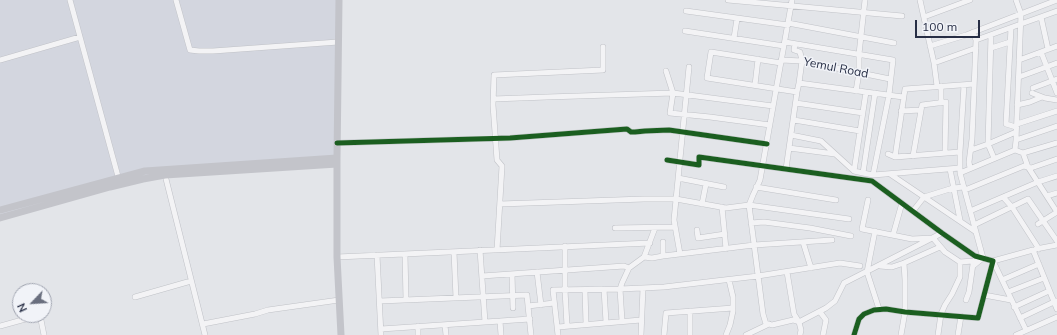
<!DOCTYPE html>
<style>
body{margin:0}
#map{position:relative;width:1057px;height:335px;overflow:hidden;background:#e3e5e9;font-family:Mulish,sans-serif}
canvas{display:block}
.north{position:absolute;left:12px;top:283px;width:40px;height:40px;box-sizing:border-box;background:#f1f3f8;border:1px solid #a0a4b0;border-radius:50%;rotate:245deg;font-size:11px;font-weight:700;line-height:16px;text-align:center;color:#272e45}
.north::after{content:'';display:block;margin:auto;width:14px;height:18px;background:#696e7e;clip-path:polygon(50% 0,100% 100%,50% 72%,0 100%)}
.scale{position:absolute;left:915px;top:20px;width:65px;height:18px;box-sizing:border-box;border:2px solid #272e45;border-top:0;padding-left:5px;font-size:12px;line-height:14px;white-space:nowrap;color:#272e45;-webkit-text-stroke:3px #f1f3f8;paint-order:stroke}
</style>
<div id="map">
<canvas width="1057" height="335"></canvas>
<div class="north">N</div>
<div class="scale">100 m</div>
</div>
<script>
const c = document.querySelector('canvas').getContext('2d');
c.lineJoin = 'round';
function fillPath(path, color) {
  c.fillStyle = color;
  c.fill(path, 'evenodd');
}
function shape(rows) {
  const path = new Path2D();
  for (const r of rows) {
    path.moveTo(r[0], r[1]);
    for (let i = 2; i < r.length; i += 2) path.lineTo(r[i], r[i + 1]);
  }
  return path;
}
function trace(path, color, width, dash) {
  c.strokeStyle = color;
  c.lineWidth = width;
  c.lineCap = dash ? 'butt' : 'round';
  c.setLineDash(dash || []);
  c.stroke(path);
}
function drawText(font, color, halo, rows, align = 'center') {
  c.font = font + ' Mulish,sans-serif';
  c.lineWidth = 3;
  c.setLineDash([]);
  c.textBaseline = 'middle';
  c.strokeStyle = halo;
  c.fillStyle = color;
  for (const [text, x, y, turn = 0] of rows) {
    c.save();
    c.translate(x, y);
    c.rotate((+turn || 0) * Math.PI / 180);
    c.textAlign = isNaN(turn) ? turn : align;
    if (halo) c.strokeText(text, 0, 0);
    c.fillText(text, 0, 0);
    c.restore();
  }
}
const built = shape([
 [0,0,339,0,337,160,160,177,0,216]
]);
const street = shape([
 [70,0,119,180],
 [176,0,190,50,199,51,213,51,338,42],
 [728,0,902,16],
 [792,0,760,180,753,195,749,205,763,314,766,324,769,324,772,325,793,320,799,322,801,330,800,335],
 [920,0,934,63,976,48],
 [1016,0,1021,14,1016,140],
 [686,11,788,25],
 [924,17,970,0],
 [1041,17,1048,49],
 [788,23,894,43],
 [1011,28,1006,124,1016,127],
 [685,31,784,46],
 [991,35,988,144,994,158],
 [734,38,737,19],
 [976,40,1057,11],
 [785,42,893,60,889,95,873,175],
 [795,44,794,50,800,52,802,61,799,83],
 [930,46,966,35,1057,0],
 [991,48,1010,42],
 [1041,52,1057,93],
 [0,60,80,37],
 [781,60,802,61,890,79],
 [1019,60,1057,46],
 [781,63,711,52,707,78,797,92,799,83,903,97],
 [934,63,937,86],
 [666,71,673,93,670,113,710,117,770,125],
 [1019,77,1057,63],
 [755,85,758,59],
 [964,85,960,152,960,173,983,258,973,266],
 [941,86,941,103],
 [1033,88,1057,79],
 [856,91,859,73,859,54,865,0],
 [1032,93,1045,98,1057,100],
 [493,99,547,97,673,93,773,106],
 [796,103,863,113],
 [1017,105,1030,102,1042,97],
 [901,111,921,110],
 [794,120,860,131],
 [1017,124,1057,111],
 [791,135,821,141,854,171,863,173,873,175,960,168],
 [337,143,510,138,627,129,631,132,635,132,645,131,669,130,767,144],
 [789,148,835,154],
 [971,150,988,144,1016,132],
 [1015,150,1023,153,1028,167,1057,212],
 [1023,153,1057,143],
 [888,154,895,157,960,152],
 [913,156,922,105,946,102,945,153],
 [895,157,905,89,974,84],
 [667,160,699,165,699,157,872,181,942,233,975,256,993,261,978,318,905,312,886,309,874,310,864,314,859,319,854,335],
 [970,168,969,162,972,139,976,40,973,32],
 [786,169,797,92],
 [950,169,960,220],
 [854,171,866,92],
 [863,173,875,93],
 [960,173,1015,150,1016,140,1057,126],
 [890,174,976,232],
 [165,175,205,335],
 [678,178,724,187],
 [756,187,836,200],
 [965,190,1024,166,1031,168,1057,159],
 [1047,196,1057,193],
 [1003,197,1012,207,1039,249],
 [868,200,862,229,912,239,933,238,945,252,960,262,973,261,980,258],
 [500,204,644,199,676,199,726,208,749,205,849,219],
 [702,204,706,184],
 [722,207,726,249],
 [913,211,924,197,953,188,964,187],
 [970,211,1038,182,1057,176],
 [751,223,764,222,810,228,851,236],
 [1038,224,1057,212],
 [974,225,1028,199,1057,241],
 [615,228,675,227],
 [697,230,698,238,725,234],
 [875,231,867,272,879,309],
 [893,235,902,203],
 [663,242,663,256,754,245,832,240],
 [803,242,811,268],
 [565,246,565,290,567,326],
 [1036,249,1057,245],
 [480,250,485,322],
 [497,250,502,166,497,160,493,105,494,75,603,70,603,47],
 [454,252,456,298],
 [405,254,406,300],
 [680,254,674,220,689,67],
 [377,255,381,335],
 [337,257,650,243],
 [644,257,652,258,663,256],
 [880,266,892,267,904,263,940,247],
 [537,272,541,305],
 [787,272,794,314,799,322,826,308,835,301,844,283,942,233],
 [512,274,513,308],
 [482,276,624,266,629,268],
 [1002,280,1039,264],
 [604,289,606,322],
 [585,290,586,324],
 [1008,292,1044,278],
 [984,295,1011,300],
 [135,297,191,281],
 [966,300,969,292,973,264],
 [380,301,527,295,528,306],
 [1014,307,1049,291],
 [820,312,826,320,823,335],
 [1020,318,1056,301],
 [500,321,501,335],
 [622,321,620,289,622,283,629,268,644,257,655,228],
 [203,324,255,314,268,310,339,300],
 [445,325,446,335],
 [0,326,40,315,44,335],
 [418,326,418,335],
 [558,327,641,320],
 [381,329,530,319],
 [1026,330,993,261,1033,250,1057,309],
 [531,335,528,306,554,303],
 [558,335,553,290,620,289,664,287,758,276,840,263,860,266],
 [641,335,643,288],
 [664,335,666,313,733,308],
 [690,335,690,311],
 [726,335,730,325,733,311,733,297,729,280],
 [746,335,769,324],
 [901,335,905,312,905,280,904,263],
 [938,335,941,314,945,305,952,294,960,277,960,262],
 [958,335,961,316],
 [1016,335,1057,317]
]);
const secondary = shape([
 [339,0,337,158,337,257,341,335],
 [0,210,145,171,337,158],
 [0,218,110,187,143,179,165,175,337,164]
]);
const cycleway = shape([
 [337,143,510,138,627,129,631,132,635,132,645,131,669,130,767,144],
 [667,160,699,165,699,157,872,181,942,233,975,256,993,261,978,318,905,312,886,309,874,310,864,314,859,319,854,335]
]);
const streetNames = [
 ["Yemul Road",836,68,11]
];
fillPath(built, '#d3d6df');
trace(street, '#c0c2c7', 6);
trace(street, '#f3f3f5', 5);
trace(secondary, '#c3c4ca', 7);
trace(cycleway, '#1b5e20', 5);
drawText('12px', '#272e45', '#f1f3f8', streetNames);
</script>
